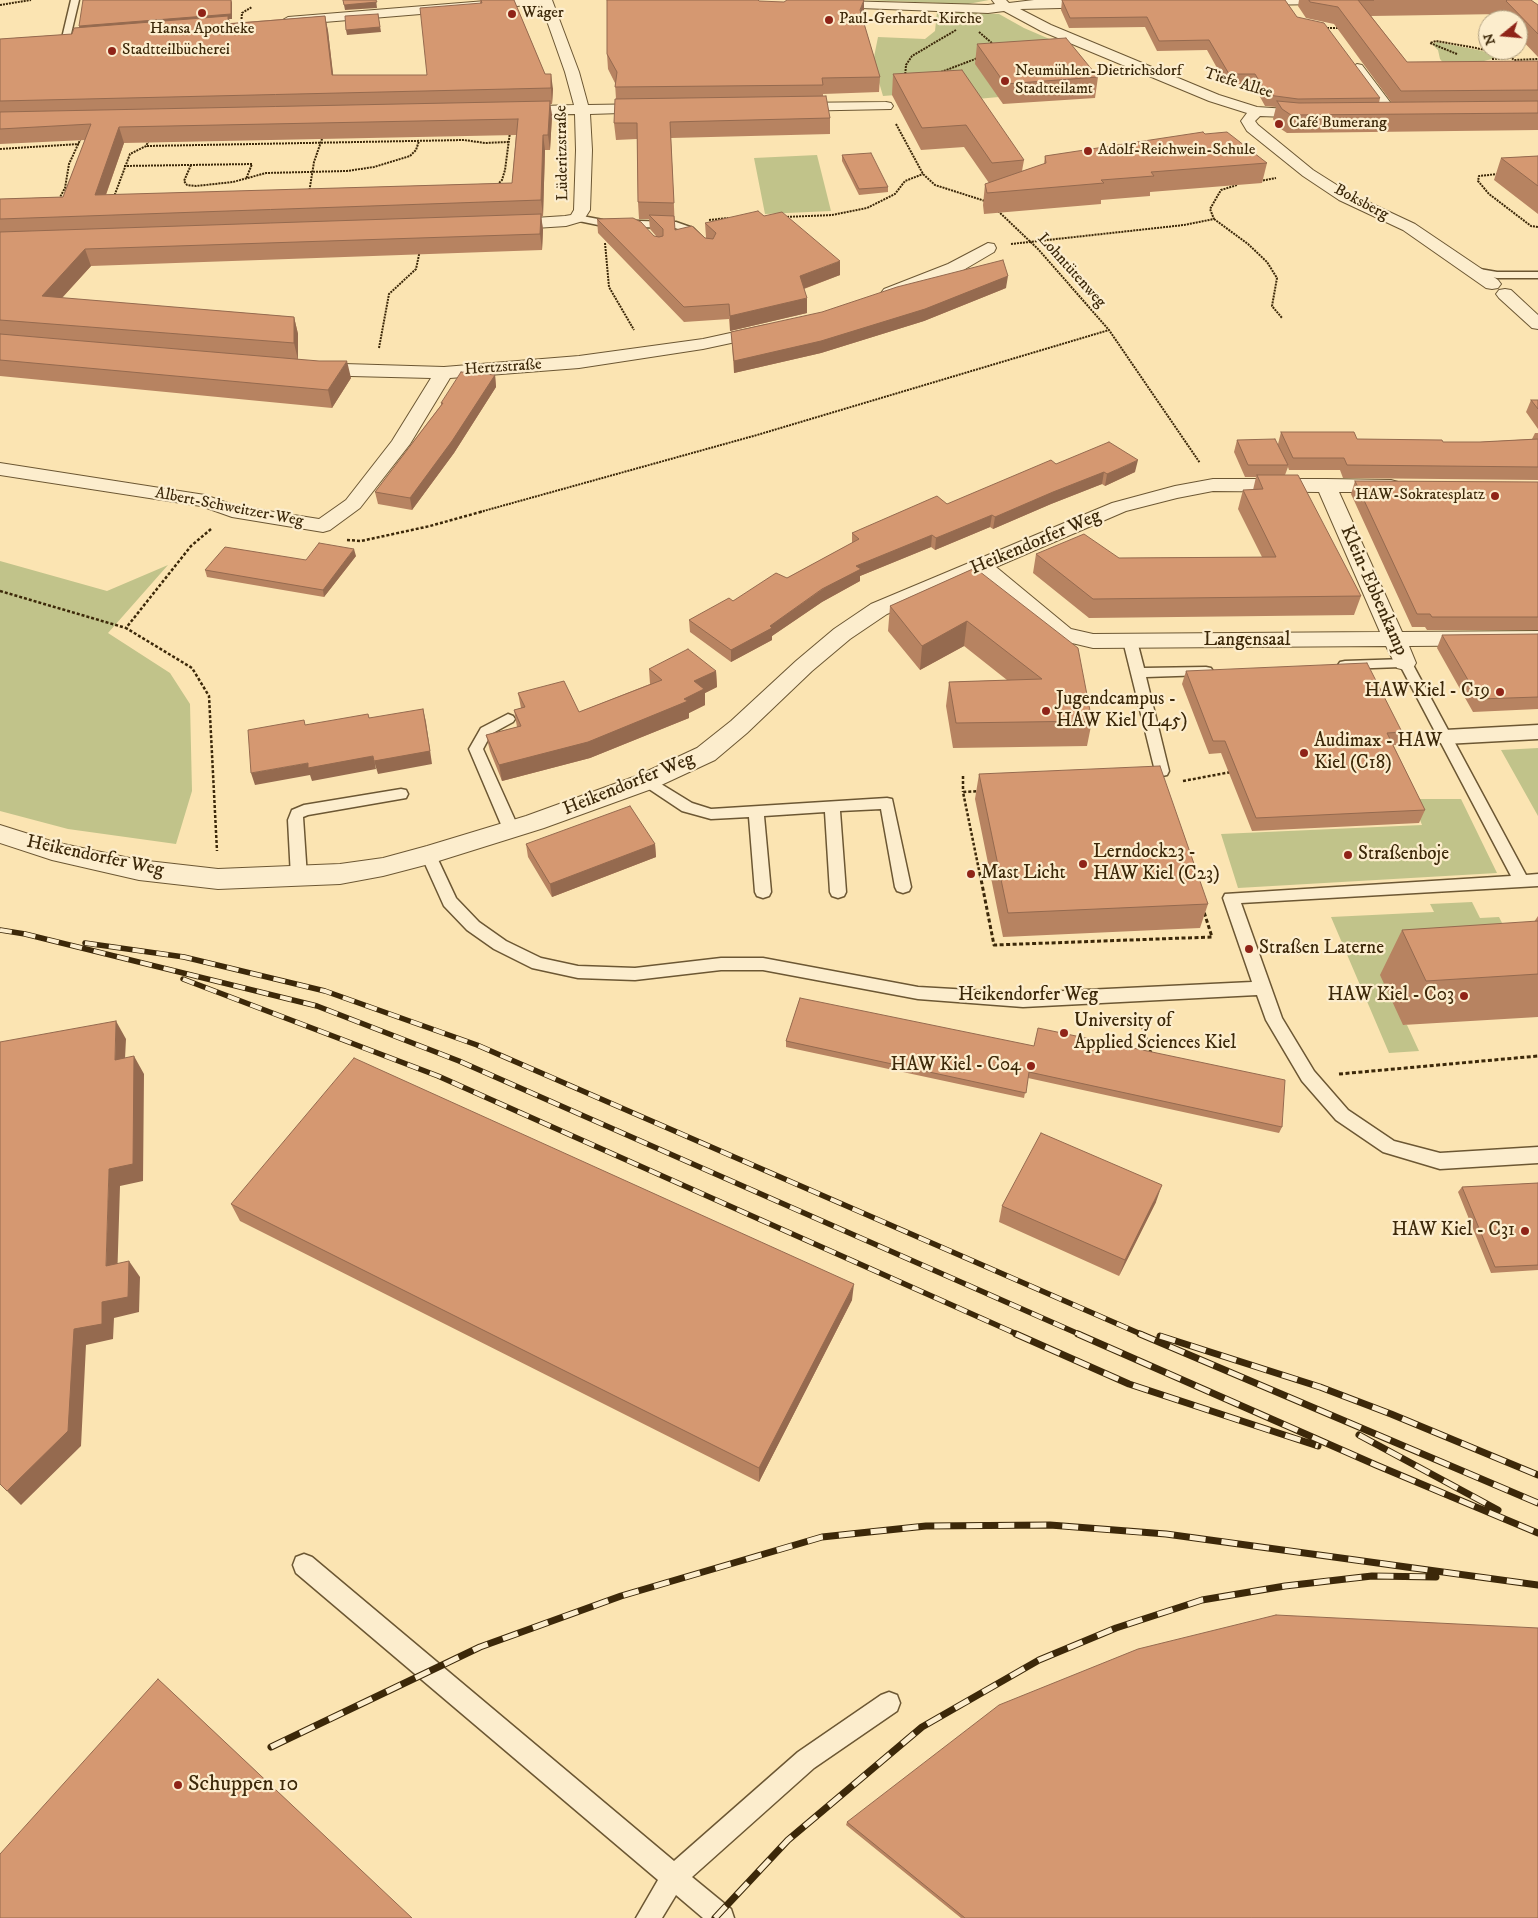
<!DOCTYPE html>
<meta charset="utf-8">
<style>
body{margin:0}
#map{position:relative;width:1538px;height:1918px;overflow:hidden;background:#fbe4b2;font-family:"IM FELL DW Pica",serif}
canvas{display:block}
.north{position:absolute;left:1478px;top:10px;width:50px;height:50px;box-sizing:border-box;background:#fcedcd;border:1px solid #af9e7f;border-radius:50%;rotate:253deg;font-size:14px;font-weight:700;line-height:20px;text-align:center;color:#3c2809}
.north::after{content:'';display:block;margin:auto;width:18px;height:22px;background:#8f2418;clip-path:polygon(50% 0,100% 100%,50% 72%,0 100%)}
</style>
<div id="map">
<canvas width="1538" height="1918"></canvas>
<div class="north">N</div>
</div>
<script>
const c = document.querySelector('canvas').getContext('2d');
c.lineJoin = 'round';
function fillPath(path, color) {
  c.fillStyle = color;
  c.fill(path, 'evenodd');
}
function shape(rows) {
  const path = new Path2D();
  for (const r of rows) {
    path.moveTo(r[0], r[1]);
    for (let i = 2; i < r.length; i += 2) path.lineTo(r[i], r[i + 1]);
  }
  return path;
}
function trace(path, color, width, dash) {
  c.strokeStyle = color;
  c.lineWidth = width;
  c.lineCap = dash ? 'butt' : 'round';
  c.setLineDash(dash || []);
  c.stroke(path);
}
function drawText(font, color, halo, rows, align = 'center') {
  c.font = font + ' "IM FELL DW Pica",serif';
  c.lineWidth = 4.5;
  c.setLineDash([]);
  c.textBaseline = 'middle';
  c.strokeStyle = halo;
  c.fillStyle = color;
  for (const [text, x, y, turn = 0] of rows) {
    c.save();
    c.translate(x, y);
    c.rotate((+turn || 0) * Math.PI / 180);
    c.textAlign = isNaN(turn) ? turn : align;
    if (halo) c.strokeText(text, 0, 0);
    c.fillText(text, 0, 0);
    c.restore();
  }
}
const green = shape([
 [862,0,989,0,968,4],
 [937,12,999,14,1024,28,1061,44,998,62,975,63,999,97,966,100,960,90,883,96,873,62,878,37,925,39,935,31],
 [1437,42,1478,50,1498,55,1492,59,1480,62,1446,66,1440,59,1438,50,1432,44],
 [817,155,831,211,765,214,754,158],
 [0,561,107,591,168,565,108,633,170,673,190,704,192,791,176,844,68,829,0,811],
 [1538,748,1538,816,1501,750],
 [1412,799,1461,799,1497,873,1238,888,1221,834,1422,825],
 [1472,902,1480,918,1499,917,1524,966,1403,1025,1407,1025,1419,1051,1389,1053,1331,917,1434,912,1430,904]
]);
const pathFar2 = shape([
 [0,5,31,0],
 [241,25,242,13,252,7],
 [1327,28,1340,28],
 [979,32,993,44],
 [1457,54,1430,43,1436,41,1471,47,1508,55,1514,60,1538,59],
 [1492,59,1510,58],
 [941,72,978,58],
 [905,77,906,65,912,56,956,30],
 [896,124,923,174,935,185,985,201],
 [147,146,464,140,485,143,508,142],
 [0,149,79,144],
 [191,165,184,181,187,185,196,186,233,182,266,173,347,171,374,167,410,156,416,150,419,141],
 [124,166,252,164,246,179],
 [1498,174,1479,176,1478,181,1489,194,1531,226,1538,227],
 [1260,181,1276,178],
 [497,185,502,180,505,170,510,132],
 [309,193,314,162,323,136],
 [116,198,115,194,130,154,146,146,149,140],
 [59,199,65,188,69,164,81,138],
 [998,211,1038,249,1109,330,1200,463],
 [784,217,832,215,867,208,895,194,905,181,923,174],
 [1214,219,1248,244,1267,262,1277,278,1272,306,1282,318],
 [709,220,728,218],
 [605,243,609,287,634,330],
 [1011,244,1184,225,1214,219,1210,209,1221,190,1237,185],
 [379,348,389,294,416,269,420,250],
 [480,512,757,435,1109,330]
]);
const pathFar1 = shape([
 [211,529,191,546,126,628,192,668,209,696,217,851],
 [347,540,361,541,430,526,484,511],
 [0,591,126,628],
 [963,776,963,792],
 [1183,781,1231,772],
 [1194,868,1203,875],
 [980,875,963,792,980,791]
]);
const path = shape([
 [980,874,994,945,1212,937,1204,912],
 [1201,874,1213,883],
 [1140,1019,1151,1053,1154,1054],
 [1339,1074,1538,1056]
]);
const service = shape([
 [71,0,79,0,70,38,66,40,62,38,71,0],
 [577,215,603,220,676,222,693,228,706,241,701,244,698,243,687,232,675,228,603,226,574,220,574,216,577,215],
 [1474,268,1497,272,1538,272,1538,278,1497,278,1470,273,1470,269,1474,268],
 [1130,637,1137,641,1144,668,1206,667,1211,668,1213,671,1211,674,1206,675,1146,677,1169,771,1167,775,1162,776,1157,775,1155,771,1123,641,1130,637],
 [1405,659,1410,660,1412,663,1526,875,1538,874,1538,886,1241,903,1282,1018,1314,1071,1348,1110,1394,1141,1440,1153,1538,1147,1538,1163,1440,1169,1383,1152,1336,1120,1302,1081,1266,1020,1257,995,1023,1007,918,999,763,970,721,970,635,980,578,978,532,968,494,949,467,930,444,906,421,855,424,851,429,849,434,851,456,898,479,922,506,941,541,958,578,966,635,968,721,958,763,958,918,987,1023,993,1252,982,1223,898,1225,894,1511,876,1401,667,1345,669,1340,668,1338,665,1340,662,1345,661,1405,659],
 [508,714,513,716,515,719,513,722,491,734,483,749,519,829,516,833,511,834,506,833,503,829,469,749,481,728,508,714],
 [648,776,692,803,711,809,887,798,892,799,911,887,909,891,903,893,897,891,895,887,881,809,840,811,846,892,844,896,838,898,832,896,830,892,825,812,764,816,771,892,769,896,763,898,757,896,755,892,749,817,711,819,682,811,643,785,641,781,643,777,648,776],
 [401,789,406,790,408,794,406,798,308,815,303,817,307,877,304,881,299,883,294,881,291,877,288,820,292,810,304,805,401,789],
 [304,1554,312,1557,674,1861,798,1752,881,1695,889,1692,897,1695,900,1703,897,1711,814,1768,692,1877,731,1909,734,1918,703,1918,676,1895,662,1918,636,1918,658,1880,296,1573,293,1565,296,1557,304,1554]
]);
const pedestrian = shape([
 [1538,725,1538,739,1445,744,1437,742,1434,737,1437,732,1445,730,1538,725]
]);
const minor = shape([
 [498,0,552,0,579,72,588,105,652,104,657,105,659,108,657,111,652,112,590,114,592,150,590,210,583,221,566,226,504,230,498,228,496,225,498,222,504,220,565,216,571,215,574,210,576,150,575,114,513,115,508,114,506,111,508,108,513,107,574,105,565,72,541,4,288,25,281,21,288,17,498,0],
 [804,0,988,5,995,4,992,0,1006,0,1009,3,1034,0,1105,0,1106,3,1100,7,1020,9,1051,25,1219,95,1257,107,1317,111,1319,114,1317,117,1312,118,1260,116,1255,121,1258,125,1313,170,1351,194,1415,224,1498,280,1501,284,1498,288,1492,289,1486,288,1403,230,1339,200,1303,176,1247,131,1241,121,1247,113,1209,101,1041,31,1004,11,988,13,835,7,810,4,804,0],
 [1242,0,1332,0,1326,4,1248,5,1243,4,1242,0],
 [1357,64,1362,65,1393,106,1395,109,1393,112,1383,112,1350,68,1357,64],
 [886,102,891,103,893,106,891,109,790,111,785,110,783,107,785,104,790,103,886,102],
 [988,243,994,244,996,248,994,252,960,272,896,297,890,298,884,297,881,293,884,289,948,264,988,243],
 [1505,289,1511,290,1538,315,1538,329,1532,328,1499,298,1496,294,1499,290,1505,289],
 [767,325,773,326,776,330,773,334,703,349,579,368,450,378,410,444,360,508,330,530,323,532,232,517,201,506,0,475,0,463,205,495,236,506,319,519,346,500,392,441,431,378,311,375,304,373,302,369,304,365,311,363,444,367,579,356,703,339,767,325],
 [1213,479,1326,479,1391,480,1398,482,1401,486,1398,490,1391,492,1339,492,1402,632,1538,631,1538,645,1409,646,1416,663,1413,668,1405,670,1397,668,1386,646,1093,648,1055,639,979,574,887,614,850,639,812,671,747,733,715,760,657,787,544,828,429,864,383,876,340,884,218,889,139,880,52,860,0,843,0,825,54,842,139,860,218,869,340,864,383,858,427,846,526,816,639,775,697,748,731,721,796,661,834,629,871,604,1112,503,1175,486,1213,479],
 [1213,491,1319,492,1380,632,1093,634,1071,629,996,567,1126,511,1177,498,1213,491]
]);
const railFar1 = shape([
 [0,930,25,934,317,1006,459,1061,1081,1335],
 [85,943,184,957,325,991,477,1045,1143,1335],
 [183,979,438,1076,1019,1335]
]);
const rail = shape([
 [1016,1334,1129,1384,1318,1446],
 [1078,1334,1376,1465,1538,1533],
 [1140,1334,1538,1503],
 [1160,1336,1320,1387,1391,1414,1538,1475],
 [1359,1435,1498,1510],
 [271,1747,480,1647,621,1596,822,1537,926,1526,1050,1525,1166,1534,1538,1585],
 [715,1918,788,1840,922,1727,1039,1660,1116,1628,1202,1600,1285,1586,1372,1576,1436,1577]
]);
const wall = shape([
 [231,0,232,3,232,19,229,19,230,23,325,16,328,31,333,75,427,75,480,3,480,0,514,0,545,74,553,89,552,104,550,104,552,116,550,150,545,150,543,216,541,217,543,230,542,250,91,266,62,298,294,317,298,334,298,359,351,378,332,408,0,376,0,199,63,197,85,140,0,144,0,39,72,34,79,28],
 [516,135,512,183,106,195,124,143],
 [1062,0,1297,17,1380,98,1379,103,1392,103,1334,24,1306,18,1298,6,1299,0,1531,0,1538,5,1538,57,1518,36,1518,20,1503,20,1500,17,1502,14,1371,16,1407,62,1538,61,1538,130,1287,133,1278,127,1273,119,1276,107,1265,106,1253,84,1226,84,1207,50,1157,51,1145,27,1069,28,1061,10],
 [759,1,864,14,862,17,880,77,879,92,823,94,823,96,830,118,830,134,671,138,675,230,706,238,706,237,705,223,840,275,804,289,807,313,730,331,729,319,684,322,598,233,597,219,657,237,650,229,649,219,639,219,638,202,637,139,616,140,614,123,616,99,615,83,608,69,607,54],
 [977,44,1098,77,1095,98,1003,104,975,64],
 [893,74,1024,160,1022,171,1044,164,1045,156,1205,134,1267,163,1262,183,1150,192,1150,196,1101,200,1101,204,984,214,983,205,985,184,989,183,964,147,921,150,892,95],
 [842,155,888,187,888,192,859,195,842,161],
 [1538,156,1538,214,1494,180,1501,158],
 [1006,288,924,321,821,353,734,373,731,332],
 [495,375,496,387,454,453,412,510,378,504,375,492,441,405,441,403],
 [1531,400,1538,400,1538,429,1526,412],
 [1281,432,1357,439,1443,442,1480,442,1532,439,1535,433,1538,433,1538,480,1343,478,1340,470,1289,470,1288,467,1285,475,1361,596,1354,615,1089,618,1033,573,1036,554,1119,558,1262,557,1238,509,1243,490,1253,490,1256,477,1245,477,1234,452,1237,440,1278,444],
 [1056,464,1135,472,1105,486,1102,484,1051,504,993,529,990,527,935,550,931,547,860,576,860,581,822,602,772,636,772,640,731,662,690,632,689,620,787,578,852,543,852,533,947,504],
 [1355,481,1538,482,1538,630,1427,630,1425,627,1412,627,1351,494],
 [356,556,324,597,207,577,205,570,306,560],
 [975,568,1092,721,1087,746,953,748,946,706,949,682,1007,680,964,646,920,670,888,631,890,606],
 [1538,634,1538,709,1473,712,1437,648,1442,635],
 [649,669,716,671,717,687,705,693,705,705,689,713,689,718,590,758,502,781,490,751,486,735,517,727,514,710,521,708,518,693,579,712,650,684],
 [1186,671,1402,732,1397,745,1393,745,1425,810,1419,823,1252,831,1221,753,1209,754,1182,684],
 [979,774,1208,904,1200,928,1003,937,975,799],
 [526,844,655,844,656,857,552,897,528,857],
 [1538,916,1538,1017,1403,1025,1380,975,1402,930,1534,922],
 [800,998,1282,1127,1279,1133,1028,1078,1024,1098,786,1047,786,1041],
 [1538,1183,1538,1270,1491,1273,1458,1192,1462,1187],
 [1156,1202,1119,1276,999,1222,1002,1206],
 [231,1204,852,1300,759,1482,240,1221],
 [847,1822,1538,1918,961,1918,846,1825]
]);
const shadedWall = shape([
 [231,0,232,3,232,19,229,19,232,30,80,31,79,26],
 [376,0,377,8,345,10,344,5],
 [864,0,864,14,860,24,860,10],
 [378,14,381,32,347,35,346,30],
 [325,16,328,31,335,90,332,75],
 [551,74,553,89,552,104,551,88],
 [550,101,552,116,550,150,548,135],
 [119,127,124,143,100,211,95,195],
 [543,135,545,150,543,216,541,200],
 [541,214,543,230,542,250,540,234],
 [85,249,91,266,48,313,42,296],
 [840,261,840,275,800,290,800,276],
 [1008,276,1006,288,924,321,821,353,734,373,734,361],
 [807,298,807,313,730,331,730,316],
 [294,317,298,334,298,360,294,343],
 [347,361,351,378,332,408,328,390],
 [495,375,496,387,454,453,412,510,410,498],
 [1138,460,1135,472,1105,486,1107,474],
 [1104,472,1102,484,1051,504,993,529,995,517,1053,492],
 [992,515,990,527,935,550,936,538],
 [932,535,931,547,860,576,860,581,822,602,772,636,772,640,731,662,731,650,770,626,856,566],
 [354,549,356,556,324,597,323,590],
 [967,621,964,646,920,670,922,646],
 [716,671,717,687,705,693,705,705,689,713,689,718,590,758,502,781,499,765,684,699,694,681],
 [423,709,426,722,432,764,378,774,374,761],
 [373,756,376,769,312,781,310,775,255,785,251,773,308,763],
 [655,844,656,857,552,897,550,884],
 [116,1021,126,1039,124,1078,115,1060],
 [134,1056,144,1074,143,1181,120,1186,117,1282,106,1266,109,1169],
 [1162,1185,1156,1202,1119,1276,1125,1260],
 [129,1261,140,1277,139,1312,114,1318,113,1339,86,1345,81,1446,21,1505,7,1491,74,1329,102,1302],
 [854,1284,852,1300,759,1482,759,1468],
 [158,1679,170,1690,412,1918]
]);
const building = shape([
 [83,0,231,0,231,14,79,26,83,0],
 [343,0,376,0,377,2,344,5,343,0],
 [481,0,514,0,545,74,551,74,551,88,0,101,0,39,72,34,74,28,228,16,228,24,325,16,332,75,427,75,420,8,482,3,481,0],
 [607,0,758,0,759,1,784,2,787,0,864,0,860,10,880,77,822,78,823,85,615,87,617,72,607,54,607,0],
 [1062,0,1285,0,1297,17,1324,23,1380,98,1298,99,1268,95,1255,74,1229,74,1209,40,1159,41,1147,17,1070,18,1062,0],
 [1309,0,1374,0,1358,0,1407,62,1538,61,1538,90,1401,91,1338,7,1310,2,1309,0],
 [1507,0,1531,0,1538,5,1538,34,1506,1,1507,0],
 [378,14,380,27,346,30,345,16,378,14],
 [1066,38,1098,77,1005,84,977,44,1066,38],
 [962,70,1024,160,992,163,966,125,922,128,893,74,962,70],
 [826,96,830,118,670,122,674,203,638,202,637,123,614,123,615,99,826,96],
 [550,101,548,135,543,135,541,200,0,219,0,199,63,197,91,124,0,129,0,112,550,101],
 [518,119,512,183,95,195,119,127,518,119],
 [1277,101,1299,103,1538,101,1538,113,1291,115,1282,109,1277,101],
 [1203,132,1205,134,1227,132,1267,163,1151,172,1154,176,1101,180,1104,183,987,193,985,184,1046,163,1045,156,1203,132],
 [871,153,888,187,859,189,842,155,871,153],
 [1538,156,1538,186,1501,158,1538,156],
 [758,211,764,216,782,212,840,261,800,276,807,298,730,316,729,304,684,307,597,219,633,218,641,222,654,236,659,237,663,236,663,229,649,215,674,216,675,230,692,226,705,238,713,239,716,233,705,223,758,211],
 [541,214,540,234,85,249,42,296,294,317,294,343,0,320,0,232,541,214],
 [1003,260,1008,276,925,309,821,341,734,361,731,332,822,312,897,287,1003,260],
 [0,334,319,361,347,361,328,390,0,360,0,334],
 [461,372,495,375,452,441,410,498,375,492,443,403,441,403,461,372],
 [1531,400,1538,400,1538,409,1531,400],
 [1281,432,1354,432,1357,439,1442,440,1443,442,1480,442,1538,439,1538,467,1347,465,1344,458,1293,458,1281,432],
 [1275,439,1288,465,1248,465,1237,440,1275,439],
 [1109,442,1138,460,1107,474,1104,472,1053,492,995,517,992,515,936,538,932,535,856,566,861,569,822,589,770,626,772,628,731,650,689,620,729,598,733,601,776,573,787,578,859,539,852,533,937,496,947,504,1051,460,1056,464,1109,442],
 [1257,475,1298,475,1361,596,1093,599,1036,554,1084,534,1119,558,1276,557,1243,490,1263,489,1257,475],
 [1355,481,1538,482,1538,617,1432,617,1430,614,1417,614,1355,481],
 [319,543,354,549,323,590,205,570,225,547,306,560,319,543],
 [975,568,1078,648,1092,721,956,723,949,682,1042,679,967,621,922,646,890,606,975,568],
 [1538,634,1538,697,1479,699,1442,635,1538,634],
 [688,649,716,671,694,681,704,689,684,699,688,701,588,742,499,765,486,735,521,726,514,710,525,707,518,693,564,681,579,712,662,680,649,669,688,649],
 [1367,663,1402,732,1387,733,1425,810,1256,818,1225,741,1213,741,1186,671,1367,663],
 [423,709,430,751,374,761,373,756,308,768,308,763,251,773,248,730,304,720,305,725,368,714,369,718,423,709],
 [1160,766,1208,904,1008,913,979,774,1160,766],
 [630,806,655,844,550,884,526,844,630,806],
 [1538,921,1538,974,1426,981,1402,930,1538,921],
 [800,998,1034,1046,1038,1028,1285,1080,1282,1127,1029,1072,1026,1093,786,1041,800,998],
 [116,1021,115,1060,134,1056,133,1164,109,1169,106,1266,129,1261,128,1297,102,1302,102,1324,74,1329,68,1431,7,1491,0,1484,0,1042,116,1021],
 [354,1058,854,1284,759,1468,231,1204,354,1058],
 [1041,1133,1162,1185,1125,1260,1002,1206,1041,1133],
 [1538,1183,1538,1265,1495,1267,1462,1187,1538,1183],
 [1276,1615,1538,1628,1538,1918,965,1918,847,1822,999,1705,1138,1649,1276,1615],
 [158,1679,412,1918,0,1918,0,1854,158,1679]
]);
const markers = [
 [202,13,5,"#8f2418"],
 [512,14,5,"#8f2418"],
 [829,20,5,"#8f2418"],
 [112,51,5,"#8f2418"],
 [1005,81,5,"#8f2418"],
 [1279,124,5,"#8f2418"],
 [1088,151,5,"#8f2418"],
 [1495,496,5,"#8f2418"],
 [1500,692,5,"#8f2418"],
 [1046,711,5,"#8f2418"],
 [1304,753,5,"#8f2418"],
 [1348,855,5,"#8f2418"],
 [1083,864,5,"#8f2418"],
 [971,874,5,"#8f2418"],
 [1249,949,5,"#8f2418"],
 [1464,996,5,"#8f2418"],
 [1064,1033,5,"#8f2418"],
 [1031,1066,5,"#8f2418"],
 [1525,1231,5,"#8f2418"],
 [178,1785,5,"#8f2418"]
];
const farPoinames = [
 ["Wäger",522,14],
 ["Paul-Gerhardt-Kirche",839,20],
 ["Hansa Apotheke",202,30,"center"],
 ["Stadtteilbücherei",122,51],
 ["Neumühlen-Dietrichsdorf",1015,72],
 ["Stadtteilamt",1015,90],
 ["Café Bumerang",1289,124],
 ["Adolf-Reichwein-Schule",1098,151],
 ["HAW-Sokratesplatz",1485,496,"right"]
];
const farStreetnames = [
 ["Tiefe Allee",1238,84,17],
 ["Lüderitzstraße",563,153,-91],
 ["Boksberg",1361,203,28],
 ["Lohntütenweg",1071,271,48],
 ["Hertzstraße",503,368,-4],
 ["Albert-Schweitzer-Weg",229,508,11]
];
const streetNames = [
 ["Heikendorfer Weg",1036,543,-23],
 ["Klein-Ebbenkamp",1373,591,66],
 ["Langensaal",1247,641],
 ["Heikendorfer Weg",629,785,-22],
 ["Heikendorfer Weg",95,857,12],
 ["Heikendorfer Weg",1028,996]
];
const poiNames = [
 ["HAW Kiel - C19",1490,692,"right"],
 ["Jugendcampus -",1056,700],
 ["HAW Kiel (L45)",1056,722],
 ["Audimax - HAW",1314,742],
 ["Kiel (C18)",1314,764],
 ["Lerndock23 -",1093,853],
 ["HAW Kiel (C23)",1093,875],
 ["Straßenboje",1358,855],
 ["Mast Licht",981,874],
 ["Straßen Laterne",1259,949],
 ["HAW Kiel - C03",1454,996,"right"],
 ["University of",1074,1022],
 ["Applied Sciences Kiel",1074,1044],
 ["HAW Kiel - C04",1021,1066,"right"],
 ["HAW Kiel - C31",1515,1231,"right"]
];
const nearPoinames = [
 ["Schuppen 10",188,1785]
];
fillPath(green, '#c1c38a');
trace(service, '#6c5733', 3);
trace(pedestrian, '#6c5733', 3);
trace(minor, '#6c5733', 2);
trace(pathFar2, '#3c2809', 2, [2, 1]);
trace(pathFar1, '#3c2809', 2.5, [3, 2]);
trace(path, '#3c2809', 3, [4, 2.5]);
fillPath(service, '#fcedcd');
fillPath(pedestrian, '#fcedcd');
fillPath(minor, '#fcedcd');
trace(railFar1, '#3c2809', 5.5);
trace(rail, '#3c2809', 7);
trace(railFar1, '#fcedcd', 4, [12]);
trace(rail, '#fcedcd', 5, [16]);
fillPath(wall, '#b78361');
fillPath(shadedWall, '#956a4f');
fillPath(building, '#d59871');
trace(building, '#956a4f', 1);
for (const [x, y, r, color] of markers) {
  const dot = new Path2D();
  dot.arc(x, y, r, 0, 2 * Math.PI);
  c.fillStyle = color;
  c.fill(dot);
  trace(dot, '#fcedcd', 2);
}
drawText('16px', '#3c2809', '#fcedcd', farPoinames, 'left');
drawText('16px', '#3c2809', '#fcedcd', farStreetnames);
drawText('19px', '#3c2809', '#fcedcd', streetNames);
drawText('19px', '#3c2809', '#fcedcd', poiNames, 'left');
drawText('22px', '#3c2809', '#fcedcd', nearPoinames, 'left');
</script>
